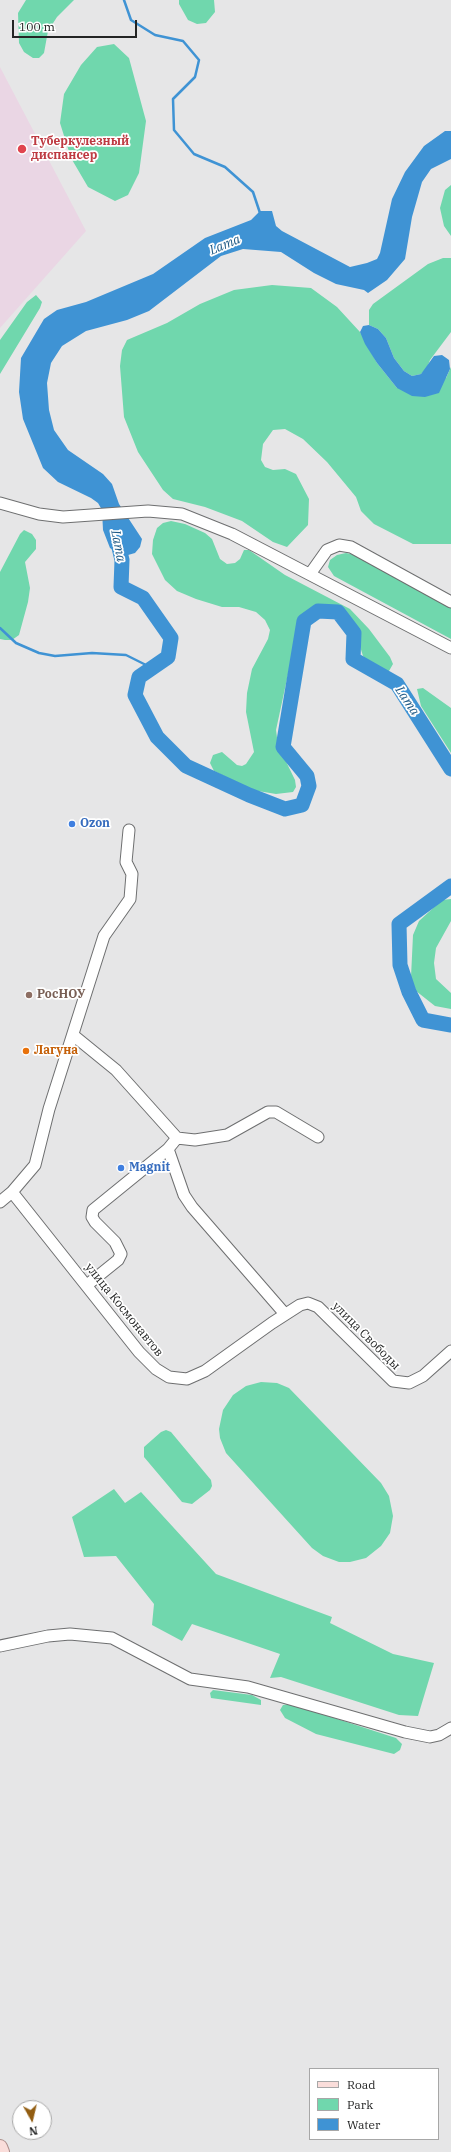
<!DOCTYPE html>
<meta charset="utf-8">
<style>
body{margin:0}
#map{position:relative;width:451px;height:2152px;overflow:hidden;background:#e6e6e7;font-family:"IBM Plex Serif",serif}
canvas{display:block}
.legend{position:absolute;left:309px;top:2068px;width:130px;height:72px;box-sizing:border-box;background:#fff;border:1px solid #a7a7a7;margin:0;padding:5px 7px;list-style:none;font-size:12px;color:#232424}
.legend li{display:flex;align-items:center;gap:8px;height:20px}
.legend b{width:20px;border:1px solid #a7a7a7}
.north{position:absolute;left:12px;top:2100px;width:40px;height:40px;box-sizing:border-box;background:#fff;border:1px solid #a7a7a7;border-radius:50%;rotate:172deg;font-size:11px;font-weight:700;line-height:16px;text-align:center;color:#232424}
.north::after{content:'';display:block;margin:auto;width:14px;height:18px;background:#925d11;clip-path:polygon(50% 0,100% 100%,50% 72%,0 100%)}
.scale{position:absolute;left:12px;top:20px;width:125px;height:18px;box-sizing:border-box;border:2px solid #232424;border-top:0;padding-left:5px;font-size:12px;line-height:14px;white-space:nowrap;color:#232424;-webkit-text-stroke:3px #fff;paint-order:stroke}
</style>
<div id="map">
<canvas width="451" height="2152"></canvas>
<ul class="legend">
<li><b style="height:5px;background:#faddda"></b>Road</li>
<li><b style="height:11px;background:#70d7ad"></b>Park</li>
<li><b style="height:11px;background:#3f93d4"></b>Water</li>
</ul>
<div class="north">N</div>
<div class="scale">100 m</div>
</div>
<script>
const c = document.querySelector('canvas').getContext('2d');
c.lineJoin = 'round';
function fillPath(path, color) {
  c.fillStyle = color;
  c.fill(path, 'evenodd');
}
function shape(rows) {
  const path = new Path2D();
  for (const r of rows) {
    path.moveTo(r[0], r[1]);
    for (let i = 2; i < r.length; i += 2) path.lineTo(r[i], r[i + 1]);
  }
  return path;
}
function trace(path, color, width, dash) {
  c.strokeStyle = color;
  c.lineWidth = width;
  c.lineCap = dash ? 'butt' : 'round';
  c.setLineDash(dash || []);
  c.stroke(path);
}
function drawText(font, color, halo, rows, align = 'center') {
  c.font = font + ' "IBM Plex Serif",serif';
  c.lineWidth = 3.5;
  c.setLineDash([]);
  c.textBaseline = 'middle';
  c.strokeStyle = halo;
  c.fillStyle = color;
  for (const [text, x, y, turn = 0] of rows) {
    c.save();
    c.translate(x, y);
    c.rotate((+turn || 0) * Math.PI / 180);
    c.textAlign = isNaN(turn) ? turn : align;
    if (halo) c.strokeText(text, 0, 0);
    c.fillText(text, 0, 0);
    c.restore();
  }
}
const medical = shape([
 [0,67,86,231,0,328]
]);
const green = shape([
 [26,0,74,0,57,17,48,31,44,53,39,58,33,58,24,52,19,43,18,13],
 [179,0,214,0,215,12,206,23,197,24,188,20,179,4],
 [114,44,129,58,146,121,139,173,128,195,115,201,88,187,71,158,60,123,64,94,81,65,97,47],
 [451,185,451,236,444,226,440,208,445,190],
 [443,258,451,258,451,332,430,360,427,368,421,374,412,376,404,371,394,358,386,338,378,329,369,325,369,310,373,304,428,264],
 [272,285,311,288,337,307,360,332,377,363,397,388,446,378,451,367,451,544,413,544,374,524,361,511,356,497,327,462,303,439,285,429,273,430,263,444,261,460,265,467,273,470,285,469,296,474,309,499,308,525,287,547,273,542,242,521,205,507,173,499,163,490,138,452,124,417,120,366,122,350,127,340,167,323,200,304,234,290],
 [36,295,42,302,40,308,0,374,0,340,27,302],
 [171,521,185,524,205,533,212,539,220,559,227,564,235,563,240,559,244,550,249,550,285,575,350,609,369,629,390,657,393,664,389,671,383,672,369,664,363,656,353,624,338,610,330,607,321,608,310,610,302,617,298,628,276,730,278,745,295,780,296,787,293,792,276,794,252,790,214,771,210,763,213,755,222,752,237,765,242,766,246,764,254,752,246,712,247,693,252,669,268,639,270,630,265,620,256,612,239,607,222,607,196,599,177,591,165,580,152,554,153,540,157,528,163,523],
 [24,530,32,534,36,540,36,549,25,562,30,588,28,602,19,635,12,640,5,640,0,639,0,572,20,534],
 [346,553,355,555,451,608,451,639,334,576,328,567,330,560,337,555],
 [423,688,451,708,451,753,421,706,417,689],
 [451,899,451,921,436,948,434,963,436,979,451,993,451,1009,435,1006,416,991,411,977,413,935,419,921,442,900],
 [261,1382,277,1383,289,1388,381,1483,389,1496,393,1516,390,1533,381,1546,366,1558,350,1562,339,1562,323,1556,312,1548,226,1453,220,1438,219,1429,223,1410,233,1395,246,1386],
 [166,1430,171,1432,211,1480,212,1486,210,1490,192,1504,182,1502,144,1457,144,1447,161,1432],
 [114,1489,125,1503,141,1492,216,1574,332,1617,330,1623,393,1654,434,1663,418,1716,399,1715,281,1677,270,1678,280,1654,192,1624,182,1641,152,1625,154,1604,116,1556,84,1557,72,1517],
 [213,1690,252,1695,261,1700,261,1705,211,1698,210,1693],
 [291,1704,396,1738,402,1744,400,1750,394,1754,316,1734,285,1718,280,1710,283,1705]
]);
const water = shape([
 [445,131,451,131,451,159,431,169,422,182,412,217,405,259,387,280,368,293,364,290,336,284,314,273,281,252,243,249,221,256,149,311,127,320,86,331,62,346,51,363,47,383,49,410,54,430,68,450,103,474,112,484,119,504,142,539,140,547,135,553,128,555,121,555,110,548,103,530,102,510,98,503,91,498,58,482,43,468,23,419,19,392,21,358,44,319,57,310,86,302,153,274,205,238,251,220,260,211,272,211,276,226,282,231,350,267,367,263,377,259,380,253,392,199,405,172,424,146],
 [369,325,378,329,386,338,394,358,404,371,412,376,421,374,434,356,442,355,449,360,450,369,439,393,425,397,412,396,397,388,377,363,365,344,360,332,363,326]
]);
const stream = shape([
 [124,0,131,20,155,35,183,41,199,60,195,77,173,99,174,130,194,154,225,167,253,192,260,213],
 [0,628,16,643,39,653,55,656,92,653,126,655,144,664,150,669]
]);
const river = shape([
 [116,535,122,560,121,587,143,598,171,638,168,657,139,677,135,695,157,737,186,766,249,795,285,809,302,805,309,786,307,776,283,747,304,621,318,611,338,612,354,633,353,659,397,684,451,769],
 [451,886,399,924,400,965,409,992,423,1020,451,1025]
]);
const minor = shape([
 [0,503,39,514,63,517,148,511,182,514,232,534,451,648],
 [310,574,327,550,339,545,351,547,451,602],
 [73,1035,116,1070,177,1138,195,1140,227,1135,268,1112,276,1112,318,1137],
 [168,1149,184,1195,192,1207,285,1314],
 [12,1192,139,1352,156,1369,169,1377,187,1379,205,1371,272,1323,300,1305,308,1303,318,1307,393,1381,409,1383,423,1376,451,1351],
 [0,1202,12,1192,35,1165,49,1109,104,936,130,899,132,874,126,862,129,830],
 [87,1285,118,1260,121,1254,115,1242,95,1222,92,1217,93,1210,168,1149,177,1138],
 [0,1646,48,1636,70,1634,112,1638,190,1679,248,1687,405,1732,430,1737,439,1735,451,1728]
]);
const major = shape([
 [0,2147,2,2152]
]);
const markers = [
 [22,149,5,"#e0444e"],
 [72,824,4,"#3f7fe0"],
 [29,995,4,"#8d6e63"],
 [26,1051,4,"#e8710a"],
 [121,1168,4,"#3f7fe0"]
];
const healthNames = [
 ["Туберкулезный",31,142],
 ["диспансер",31,156]
];
const shopNames = [
 ["Ozon",80,824],
 ["Magnit",129,1168]
];
const educationNames = [
 ["РосНОУ",37,995]
];
const foodNames = [
 ["Лагуна",34,1051]
];
const streetNames = [
 ["улица Космонавтов",124,1310,51],
 ["улица Свободы",366,1336,45]
];
const waterNames = [
 ["Lama",225,245,-23],
 ["Lama",118,546,79],
 ["Lama",407,701,56]
];
fillPath(medical, '#ead6e4');
fillPath(green, '#70d7ad');
fillPath(water, '#3f93d4');
trace(stream, '#3f93d4', 2.5);
trace(river, '#3f93d4', 15);
trace(minor, '#6e6f70', 13);
trace(major, '#ad8e8b', 16);
trace(minor, '#fff', 11);
trace(major, '#faddda', 14);
for (const [x, y, r, color] of markers) {
  const dot = new Path2D();
  dot.arc(x, y, r, 0, 2 * Math.PI);
  c.fillStyle = color;
  c.fill(dot);
  trace(dot, '#fff', 1.5);
}
drawText('bold 12px', '#be3a42', '#fff', healthNames, 'left');
drawText('bold 12px', '#366cbe', '#fff', shopNames, 'left');
drawText('bold 12px', '#785e54', '#fff', educationNames, 'left');
drawText('bold 12px', '#c56008', '#fff', foodNames, 'left');
drawText('12px', '#232424', '#fff', streetNames);
drawText('italic 13px', '#1f5a86', '#fff', waterNames);
</script>
